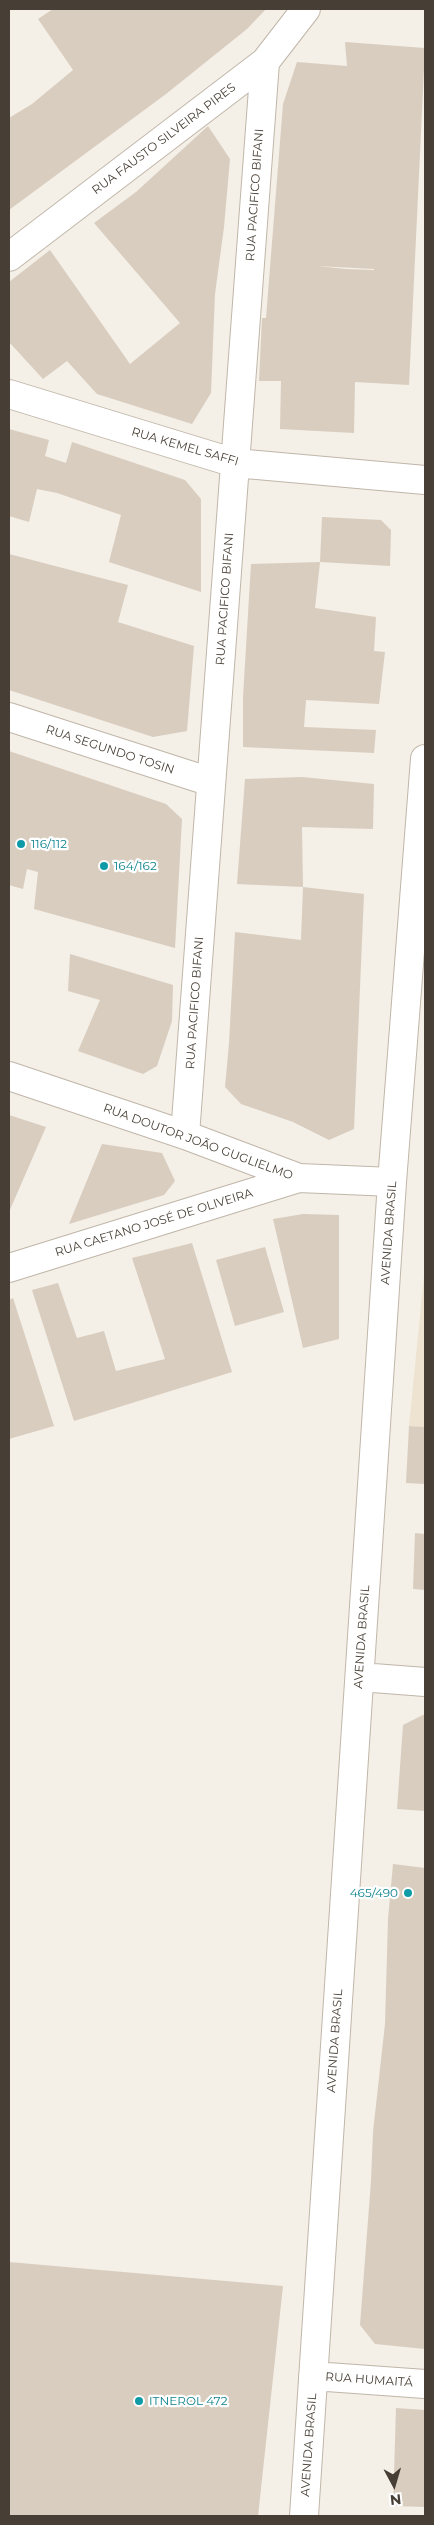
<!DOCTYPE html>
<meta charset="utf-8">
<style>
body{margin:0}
#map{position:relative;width:434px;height:2525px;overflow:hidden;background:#f4efe7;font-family:Montserrat,sans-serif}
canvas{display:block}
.frame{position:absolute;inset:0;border:10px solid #473f35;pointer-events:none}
.north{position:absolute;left:369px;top:2460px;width:50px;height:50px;-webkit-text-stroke:4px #fff;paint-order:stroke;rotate:174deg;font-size:14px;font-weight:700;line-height:20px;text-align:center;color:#473f35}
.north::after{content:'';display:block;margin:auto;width:18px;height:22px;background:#473f35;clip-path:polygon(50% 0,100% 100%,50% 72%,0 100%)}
</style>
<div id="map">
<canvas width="434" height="2525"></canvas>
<div class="frame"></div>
<div class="north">N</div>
</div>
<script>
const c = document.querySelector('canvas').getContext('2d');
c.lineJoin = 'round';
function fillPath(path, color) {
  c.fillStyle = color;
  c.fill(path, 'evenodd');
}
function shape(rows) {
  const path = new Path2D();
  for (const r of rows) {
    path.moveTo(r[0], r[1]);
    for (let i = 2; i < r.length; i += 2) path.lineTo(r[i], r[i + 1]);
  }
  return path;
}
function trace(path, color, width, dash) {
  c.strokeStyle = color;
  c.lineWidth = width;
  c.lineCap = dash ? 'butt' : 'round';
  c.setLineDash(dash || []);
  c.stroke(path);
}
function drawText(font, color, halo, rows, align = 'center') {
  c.font = font + ' Montserrat,sans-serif';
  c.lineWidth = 4.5;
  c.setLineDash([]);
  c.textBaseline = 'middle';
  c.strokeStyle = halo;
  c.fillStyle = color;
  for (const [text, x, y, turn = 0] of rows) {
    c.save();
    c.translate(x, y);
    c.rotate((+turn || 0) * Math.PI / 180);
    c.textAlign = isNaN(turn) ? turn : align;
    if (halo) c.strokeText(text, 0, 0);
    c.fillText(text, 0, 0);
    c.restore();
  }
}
const education = shape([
 [425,1266,425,1427,409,1426]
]);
const building = shape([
 [53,9,266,9,247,29,166,94,9,210,9,118,32,104,73,70,38,19],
 [345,42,425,48,409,385,355,382,354,433,280,429,281,381,259,381,262,318,266,318,283,104,297,62,347,66],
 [316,266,374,269,374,270,346,269],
 [208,126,230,159,224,227,215,294,211,393,192,424,97,394,67,361,43,379,9,342,9,282,50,250,130,364,180,323,94,223,136,192],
 [9,429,49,440,45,456,66,463,72,442,185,480,201,499,201,592,109,562,121,515,57,493,37,489,29,522,9,516],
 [322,517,381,520,391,530,390,566,320,562],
 [9,554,128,585,118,622,194,646,187,731,153,737,9,690],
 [320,562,315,608,376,617,374,651,385,652,379,704,306,700,304,727,376,730,374,753,243,747,243,697,251,564],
 [9,751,166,804,182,819,175,948,34,909,38,872,27,869,23,889,9,885],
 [302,777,374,784,373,829,302,827,303,887,237,884,245,779],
 [303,887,364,894,354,1129,329,1140,293,1122,241,1104,225,1087,229,1043,235,932,301,940],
 [70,954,173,985,172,1021,157,1066,143,1074,78,1051,100,1000,68,991],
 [9,1115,46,1127,9,1212],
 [102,1144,162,1153,175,1181,164,1195,69,1224],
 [303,1214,339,1215,339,1339,303,1348,273,1219],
 [192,1243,232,1372,74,1421,32,1290,58,1283,77,1338,104,1331,116,1371,165,1359,132,1258],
 [265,1247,284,1312,235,1326,216,1260],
 [13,1298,54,1426,9,1439,9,1300],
 [409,1426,425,1427,425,1484,406,1483],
 [415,1533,425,1534,425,1590,413,1589],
 [425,1714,425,1811,397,1809,403,1725],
 [393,1864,425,1868,425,2349,375,2344,360,2325,371,2181,373,2132,385,2024,388,1919],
 [9,2262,283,2286,258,2516,9,2516],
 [396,2408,425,2410,425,2507,393,2506]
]);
const minor = shape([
 [9,257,265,62,306,9],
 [9,394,235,463,425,480],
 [9,717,211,782],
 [9,1076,185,1135,299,1178,392,1182],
 [185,1135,265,62],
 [9,1268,299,1178],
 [360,1677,425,1682],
 [313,2376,425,2384],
 [304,2516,392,1182,425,759]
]);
const markers = [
 [21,844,5,"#0f9aa8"],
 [104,866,5,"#0f9aa8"],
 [408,1893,5,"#0f9aa8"],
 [139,2401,5,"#0f9aa8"]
];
const streetNames = [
 ["RUA FAUSTO SILVEIRA PIRES",164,139,-37],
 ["RUA PACIFICO BIFANI",255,195,-86],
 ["RUA KEMEL SAFFI",185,447,16],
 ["RUA PACIFICO BIFANI",225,599,-86],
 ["RUA SEGUNDO TOSIN",110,750,18],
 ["RUA PACIFICO BIFANI",195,1003,-86],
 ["RUA DOUTOR JOÃO GUGLIELMO",198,1142,20],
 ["RUA CAETANO JOSÉ DE OLIVEIRA",154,1223,-17],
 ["AVENIDA BRASIL",389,1233,-86],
 ["AVENIDA BRASIL",362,1637,-86],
 ["AVENIDA BRASIL",335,2041,-86],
 ["RUA HUMAITÁ",369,2380,4],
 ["AVENIDA BRASIL",309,2445,-86]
];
const cultureNames = [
 ["116/112",31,844],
 ["164/162",114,866],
 ["465/490",398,1893,"right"],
 ["ITNEROL 472",149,2401]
];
fillPath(education, '#ede3d0');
fillPath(building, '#d9cdbf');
trace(minor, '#c0b6a9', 30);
trace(minor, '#fff', 28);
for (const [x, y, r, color] of markers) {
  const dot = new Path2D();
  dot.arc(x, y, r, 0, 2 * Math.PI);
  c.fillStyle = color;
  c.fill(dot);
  trace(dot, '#fff', 2);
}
drawText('12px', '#473f35', '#fff', streetNames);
drawText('12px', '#0d838f', '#fff', cultureNames, 'left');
</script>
